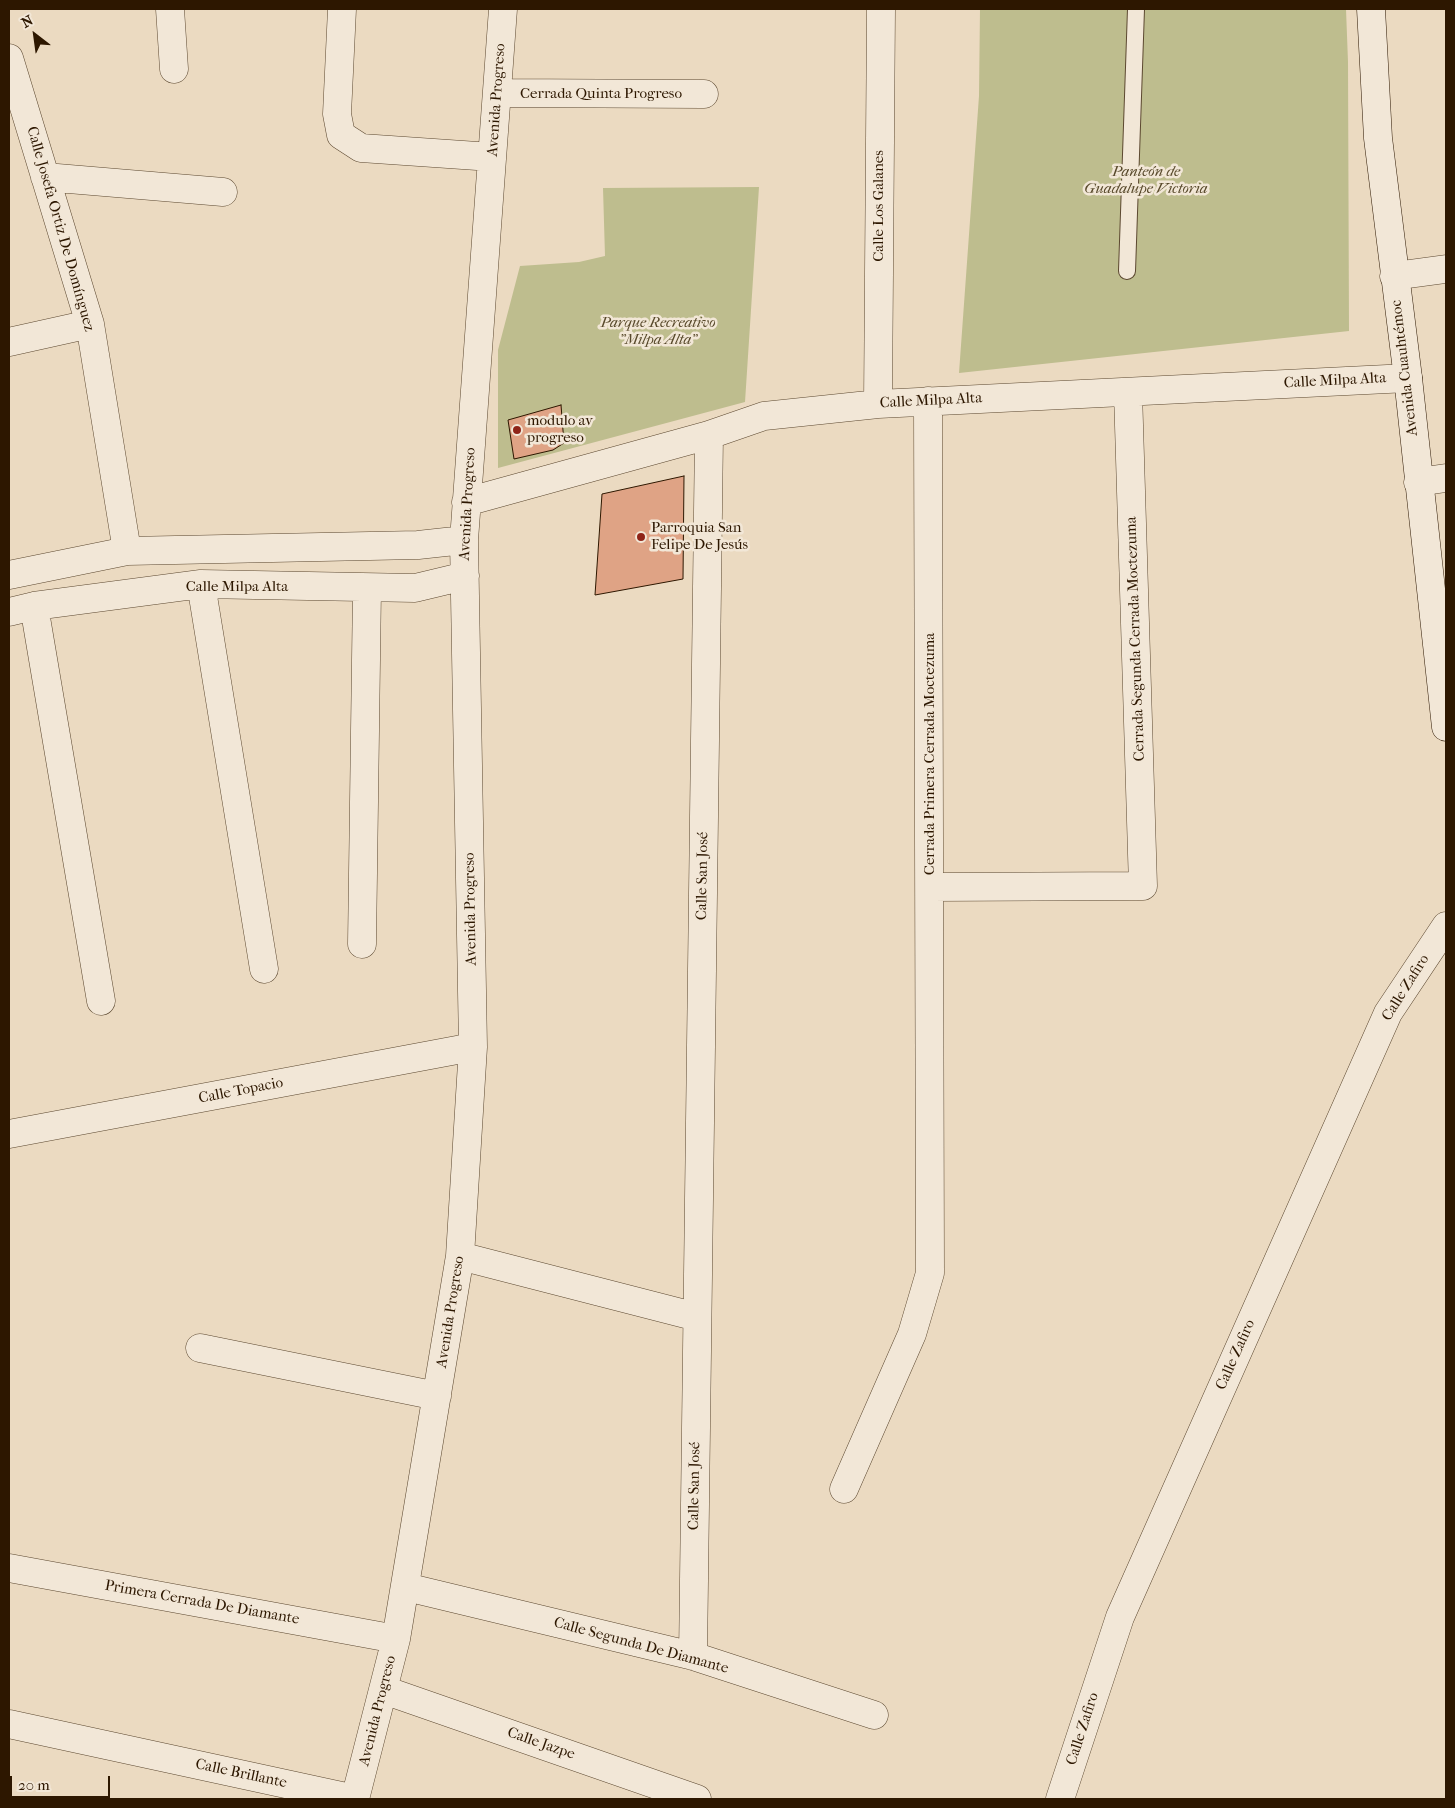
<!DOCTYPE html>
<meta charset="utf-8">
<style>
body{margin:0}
#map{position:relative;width:1455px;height:1808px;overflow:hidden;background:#ebdac1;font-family:"IM FELL French Canon",serif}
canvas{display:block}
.frame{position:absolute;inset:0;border:10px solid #2d1700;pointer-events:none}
.north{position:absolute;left:10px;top:10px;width:50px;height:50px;-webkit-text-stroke:4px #f2e7d7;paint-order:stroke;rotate:330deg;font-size:14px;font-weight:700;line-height:20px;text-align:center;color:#2d1700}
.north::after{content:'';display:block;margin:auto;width:18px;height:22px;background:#2d1700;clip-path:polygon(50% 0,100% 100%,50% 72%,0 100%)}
.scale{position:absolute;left:10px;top:1776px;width:100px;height:22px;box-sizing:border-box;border:2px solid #2d1700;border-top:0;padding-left:6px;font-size:15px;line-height:18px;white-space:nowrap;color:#2d1700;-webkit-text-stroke:4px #f2e7d7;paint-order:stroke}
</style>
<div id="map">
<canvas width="1455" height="1808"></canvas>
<div class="frame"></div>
<div class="north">N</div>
<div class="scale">20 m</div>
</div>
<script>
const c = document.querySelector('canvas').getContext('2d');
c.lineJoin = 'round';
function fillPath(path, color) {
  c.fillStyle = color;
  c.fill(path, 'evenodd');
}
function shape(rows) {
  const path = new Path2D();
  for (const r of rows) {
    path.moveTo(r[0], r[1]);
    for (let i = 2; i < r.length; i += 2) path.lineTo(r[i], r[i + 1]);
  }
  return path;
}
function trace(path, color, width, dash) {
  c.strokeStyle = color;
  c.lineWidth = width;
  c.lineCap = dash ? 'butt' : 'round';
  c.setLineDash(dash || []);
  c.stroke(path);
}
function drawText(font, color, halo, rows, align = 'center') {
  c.font = font + ' "IM FELL French Canon",serif';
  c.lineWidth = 5;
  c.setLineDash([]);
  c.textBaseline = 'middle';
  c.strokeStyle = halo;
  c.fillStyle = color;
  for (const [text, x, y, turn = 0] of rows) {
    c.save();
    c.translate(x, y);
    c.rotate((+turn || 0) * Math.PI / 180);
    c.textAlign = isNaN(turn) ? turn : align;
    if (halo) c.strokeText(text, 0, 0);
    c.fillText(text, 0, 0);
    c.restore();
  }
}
const green = shape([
 [980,9,1346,9,1348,62,1349,331,959,373,979,96],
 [759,187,745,402,498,468,498,350,520,266,579,262,605,256,603,188]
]);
const building = shape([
 [561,405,564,443,553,450,514,459,508,420,561,405],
 [684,476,683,579,595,595,602,494,684,476]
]);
const service = shape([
 [1127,271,1136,9]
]);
const minor = shape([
 [170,9,174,69],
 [342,9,337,114,341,135,361,148,492,157],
 [9,58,90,324,127,551],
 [497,93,704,94],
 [45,177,223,192],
 [1394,276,1446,269],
 [9,342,90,324],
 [878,404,881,9],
 [1418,482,1446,478],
 [466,502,709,435,764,416,878,404,1408,378],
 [9,575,127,551,418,545,464,540],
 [201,584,264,969],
 [34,606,101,1001],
 [9,612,34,606,201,584,415,588,465,576],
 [930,887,1143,886,1128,392],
 [362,944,367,589],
 [9,1134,473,1047],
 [460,1256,697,1317],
 [200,1348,437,1396],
 [844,1489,912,1334,930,1273,928,401],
 [9,1568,396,1639],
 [406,1587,693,1656,874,1715],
 [693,1656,709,435],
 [384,1690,697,1799],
 [9,1724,355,1799,396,1639,460,1256,473,1047,464,540,503,9],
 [1060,1799,1120,1617,1388,1013,1446,926]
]);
const secondary = shape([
 [1371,9,1378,138,1408,378,1446,727]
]);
const markers = [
 [517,430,5,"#8f2418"],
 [641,537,5,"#8f2418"]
];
const streetNames = [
 ["Cerrada Quinta Progreso",601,94],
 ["Avenida Progreso",497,100,-86],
 ["Calle Los Galanes",879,206,-90],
 ["Calle Josefa Ortiz De Domínguez",60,229,74],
 ["Avenida Cuauhtémoc",1405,368,-97],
 ["Calle Milpa Alta",1335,381,-3],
 ["Calle Milpa Alta",931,401,-3],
 ["Avenida Progreso",468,504,-87],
 ["Calle Milpa Alta",237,587],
 ["Cerrada Segunda Cerrada Moctezuma",1136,639,-92],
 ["Cerrada Primera Cerrada Moctezuma",930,754,-90],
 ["Calle San José",703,876,-89],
 ["Avenida Progreso",471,909,-91],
 ["Calle Zafiro",1406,988,-58],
 ["Calle Topacio",241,1091,-11],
 ["Avenida Progreso",451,1312,-81],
 ["Calle Zafiro",1236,1355,-66],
 ["Calle San José",695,1486,-89],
 ["Primera Cerrada De Diamante",202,1603,10],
 ["Calle Segunda De Diamante",641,1646,15],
 ["Avenida Progreso",378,1711,-76],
 ["Calle Zafiro",1083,1729,-72],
 ["Calle Jazpe",541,1744,19],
 ["Calle Brillante",241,1774,12]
];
const parkNames = [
 ["Panteón de",1146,172],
 ["Guadalupe Victoria",1146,189],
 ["Parque Recreativo",658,323],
 ["\"Milpa Alta\"",658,340]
];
const poiNames = [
 ["modulo av",527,421],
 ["progreso",527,438],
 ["Parroquia San",651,528],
 ["Felipe De Jesús",651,545]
];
fillPath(green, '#bebd8e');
fillPath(building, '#dfa385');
trace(building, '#2d1700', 1);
trace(service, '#5c4830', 18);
trace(minor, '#5c4830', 29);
trace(secondary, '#2d1700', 29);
trace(service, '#f2e7d7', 16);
trace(minor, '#f2e7d7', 28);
trace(secondary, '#f2e7d7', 28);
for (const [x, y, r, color] of markers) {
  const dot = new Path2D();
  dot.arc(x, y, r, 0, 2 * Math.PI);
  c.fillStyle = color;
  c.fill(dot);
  trace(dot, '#f2e7d7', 2);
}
drawText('15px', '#2d1700', '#f2e7d7', streetNames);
drawText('italic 15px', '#58492b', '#f2e7d7', parkNames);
drawText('15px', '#2d1700', '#f2e7d7', poiNames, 'left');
</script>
